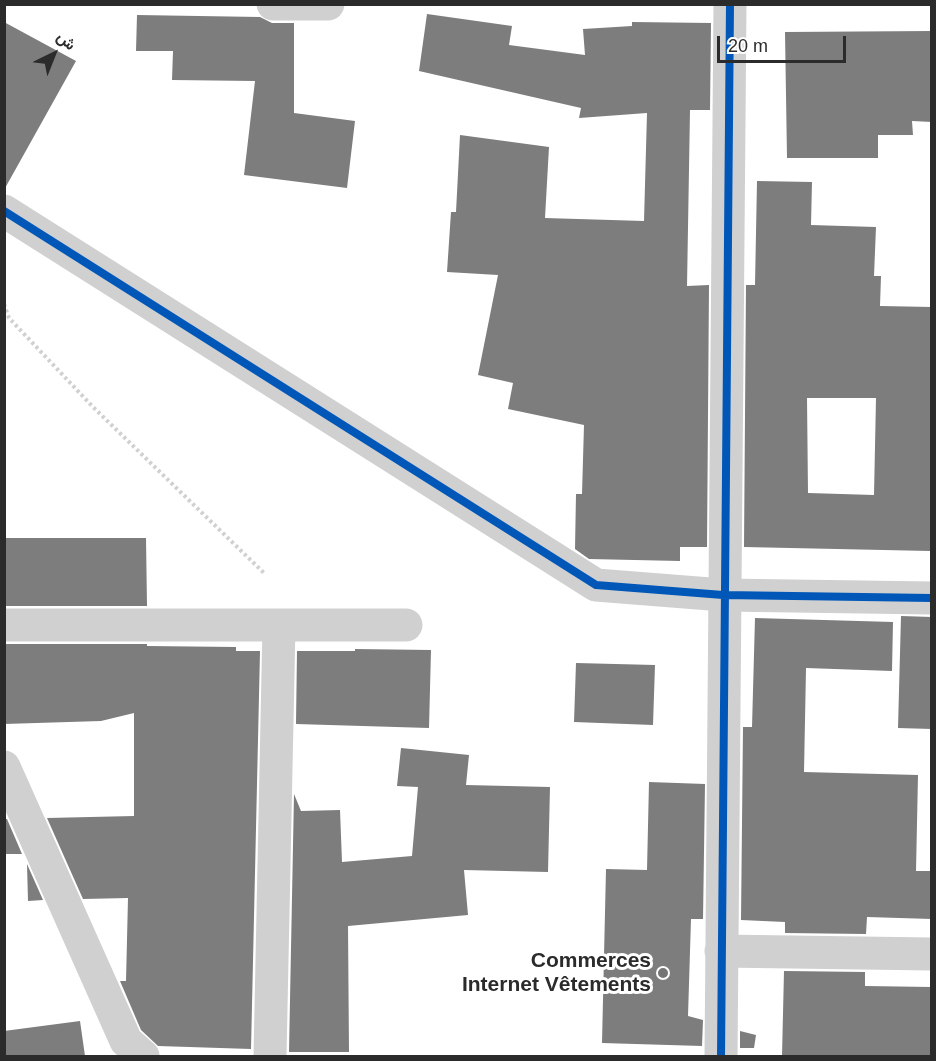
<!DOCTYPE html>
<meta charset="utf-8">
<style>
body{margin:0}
#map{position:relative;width:936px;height:1061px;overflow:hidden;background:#fff;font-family:Helvetica,Vazirmatn,sans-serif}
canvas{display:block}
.frame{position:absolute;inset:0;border:6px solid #2b2b2b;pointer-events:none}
.north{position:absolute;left:24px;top:24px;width:60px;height:60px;-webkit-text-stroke:4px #fff;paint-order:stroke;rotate:43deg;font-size:16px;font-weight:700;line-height:24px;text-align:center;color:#2b2b2b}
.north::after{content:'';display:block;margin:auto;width:21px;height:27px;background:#2b2b2b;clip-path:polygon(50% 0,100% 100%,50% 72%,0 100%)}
.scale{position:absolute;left:717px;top:36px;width:129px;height:27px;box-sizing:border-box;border:3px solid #2b2b2b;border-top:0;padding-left:8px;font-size:18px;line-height:21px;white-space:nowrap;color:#2b2b2b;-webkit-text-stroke:4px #fff;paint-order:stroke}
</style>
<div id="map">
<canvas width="936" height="1061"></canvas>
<div class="frame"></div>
<div class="north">ش</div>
<div class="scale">20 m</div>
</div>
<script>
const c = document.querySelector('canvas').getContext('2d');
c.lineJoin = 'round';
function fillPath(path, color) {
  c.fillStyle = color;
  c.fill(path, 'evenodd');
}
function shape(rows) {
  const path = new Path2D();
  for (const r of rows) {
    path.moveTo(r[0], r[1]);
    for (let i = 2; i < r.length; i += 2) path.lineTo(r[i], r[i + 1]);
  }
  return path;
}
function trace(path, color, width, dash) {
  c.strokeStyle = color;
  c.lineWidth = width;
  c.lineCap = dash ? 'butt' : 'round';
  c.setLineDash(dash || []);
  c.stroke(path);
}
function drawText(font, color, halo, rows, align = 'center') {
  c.font = font + ' Helvetica,sans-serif';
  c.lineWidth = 6;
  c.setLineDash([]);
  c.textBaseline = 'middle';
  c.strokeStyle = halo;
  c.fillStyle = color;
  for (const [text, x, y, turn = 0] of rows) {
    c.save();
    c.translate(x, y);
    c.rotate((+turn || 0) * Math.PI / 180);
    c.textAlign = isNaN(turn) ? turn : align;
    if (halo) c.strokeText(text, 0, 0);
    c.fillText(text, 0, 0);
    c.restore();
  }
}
const building = shape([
 [427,14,512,26,509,45,585,55,583,29,632,26,632,22,711,23,710,110,690,110,687,286,709,285,707,547,680,547,680,561,589,559,575,549,576,494,582,494,584,425,508,409,513,383,478,375,498,275,447,272,451,212,456,212,460,135,549,147,545,218,644,221,647,113,579,118,581,108,419,71],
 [137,15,260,17,272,23,294,23,294,113,355,121,347,188,244,175,255,81,172,80,173,51,136,51],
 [4,22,76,61,4,190],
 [932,31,932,122,912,121,913,135,878,135,878,158,787,158,785,32],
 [757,181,812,182,811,225,876,227,874,276,881,276,880,306,932,307,930,551,744,547,746,285,755,285],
 [807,398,876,398,874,495,808,493],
 [4,538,146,538,147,606,4,606],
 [901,616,932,617,932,729,898,728],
 [755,618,893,622,892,671,806,668,804,772,918,775,916,871,932,871,932,919,867,917,866,934,785,933,785,922,741,920,743,727,752,727],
 [4,644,147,644,147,646,236,647,236,651,260,651,251,1049,158,1046,141,1030,120,981,126,981,128,898,83,899,47,818,134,816,134,713,101,721,4,724],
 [355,649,431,650,429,728,296,724,297,651,355,651],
 [576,663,655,665,653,725,574,722],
 [401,748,469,755,466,785,550,787,548,872,464,870,468,915,348,926,349,1052,289,1052,294,794,301,811,340,810,342,862,412,856,418,787,397,786],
 [649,782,705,784,703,919,691,919,688,1016,703,1020,702,1046,602,1043,606,869,647,870],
 [4,819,7,819,22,854,4,854],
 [27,864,43,900,28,901],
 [784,971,865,972,865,986,932,987,932,1056,782,1056],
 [80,1021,85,1056,4,1056,4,1031],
 [740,1031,756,1035,754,1048,740,1048]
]);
const path = shape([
 [4,304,9,318,93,407,265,574]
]);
const minor = shape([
 [273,4,328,4],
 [4,625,406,625],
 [4,767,126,1041,143,1056],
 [721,951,932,954],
 [270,1056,279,625],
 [721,1056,730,4]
]);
const tertiary = shape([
 [4,211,596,585,723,595,932,598]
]);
const cycleway = shape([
 [4,211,596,585,723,595,932,598],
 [721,1056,730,4]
]);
const markers = [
 [663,973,6,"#757575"]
];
const poiNames = [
 ["Commerces",651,961],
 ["Internet Vêtements",651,985]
];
fillPath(building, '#7d7d7d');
trace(path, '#d0d0d0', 4, [3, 3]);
trace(minor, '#d0d0d0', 33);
trace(tertiary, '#d0d0d0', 33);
trace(cycleway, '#0057b8', 8);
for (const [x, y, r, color] of markers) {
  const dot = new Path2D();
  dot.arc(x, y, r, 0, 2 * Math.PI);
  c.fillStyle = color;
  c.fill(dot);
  trace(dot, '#fff', 2);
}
drawText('bold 21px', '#2b2b2b', '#fff', poiNames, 'right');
</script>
